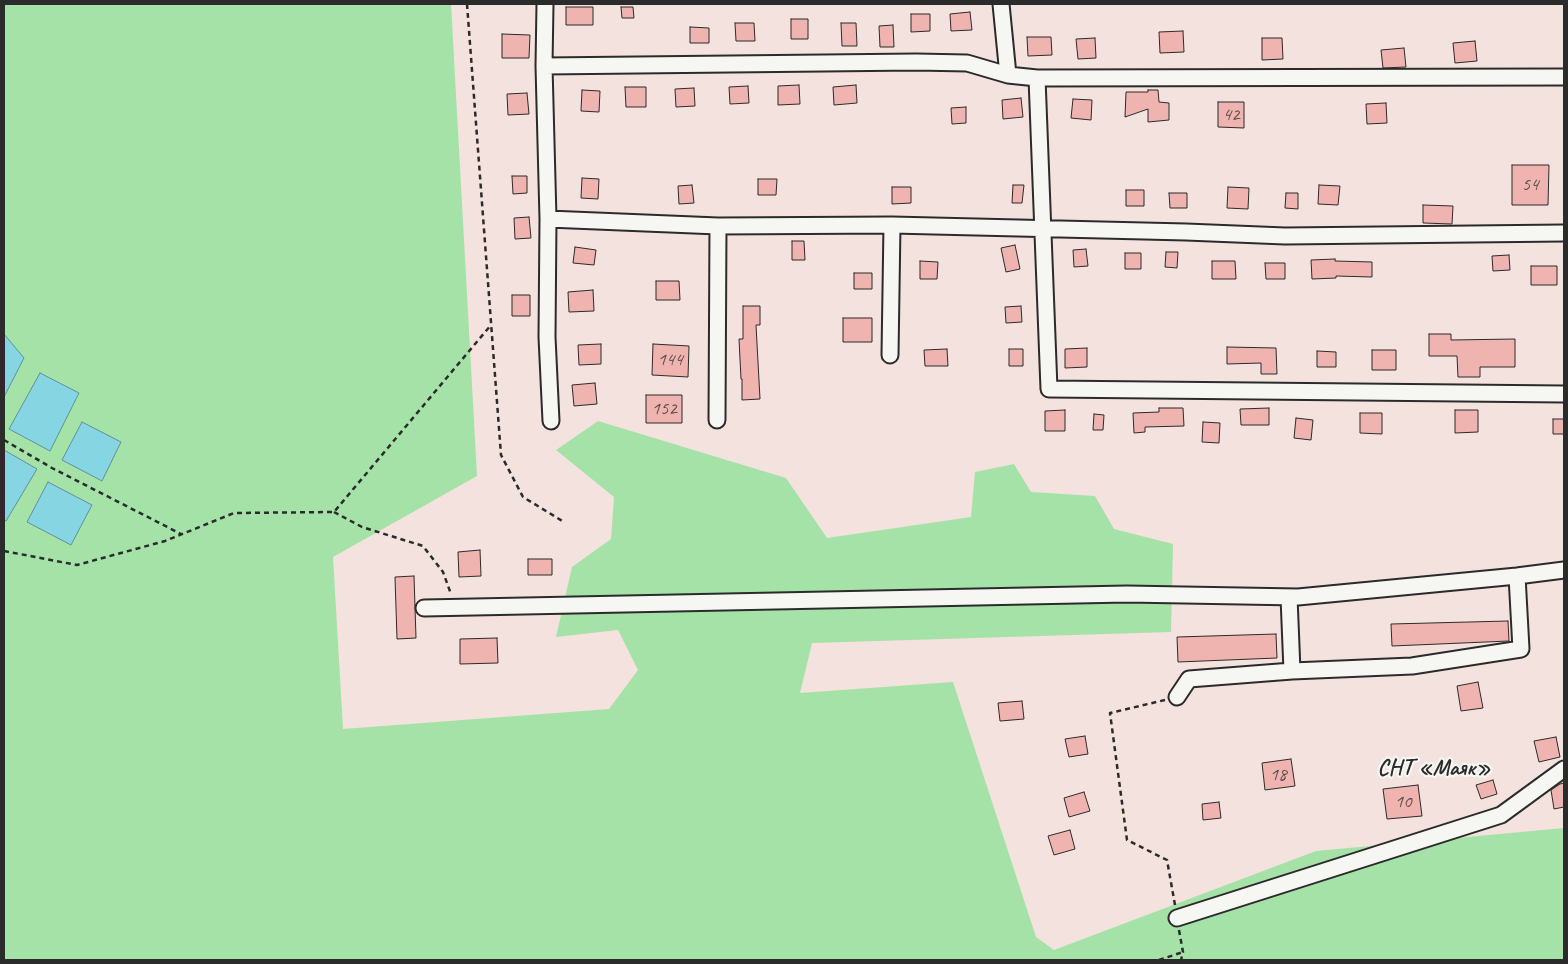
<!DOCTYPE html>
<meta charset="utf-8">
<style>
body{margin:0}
#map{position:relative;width:1568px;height:964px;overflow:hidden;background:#f4e2de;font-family:Caveat,sans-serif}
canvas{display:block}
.frame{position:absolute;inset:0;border:5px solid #2b2b2b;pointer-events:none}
</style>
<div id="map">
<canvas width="1568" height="964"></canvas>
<div class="frame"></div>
</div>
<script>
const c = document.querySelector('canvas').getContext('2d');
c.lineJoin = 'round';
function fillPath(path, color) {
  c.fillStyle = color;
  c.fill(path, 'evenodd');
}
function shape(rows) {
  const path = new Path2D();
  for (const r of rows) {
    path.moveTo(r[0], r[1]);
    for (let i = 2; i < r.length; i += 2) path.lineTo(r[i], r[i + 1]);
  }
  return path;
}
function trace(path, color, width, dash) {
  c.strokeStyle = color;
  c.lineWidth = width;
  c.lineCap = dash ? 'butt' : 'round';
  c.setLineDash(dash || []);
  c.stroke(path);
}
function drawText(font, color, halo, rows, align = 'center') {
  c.font = font + ' Caveat,sans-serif';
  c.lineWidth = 4.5;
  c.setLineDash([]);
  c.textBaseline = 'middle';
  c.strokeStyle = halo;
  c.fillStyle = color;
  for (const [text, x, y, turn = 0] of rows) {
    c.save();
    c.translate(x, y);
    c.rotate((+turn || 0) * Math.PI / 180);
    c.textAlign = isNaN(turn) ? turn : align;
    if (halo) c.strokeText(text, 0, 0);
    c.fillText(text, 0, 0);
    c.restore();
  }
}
const green = shape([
 [4,4,451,4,477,476,333,557,343,729,609,709,638,670,618,630,556,637,572,567,611,539,614,497,556,450,598,421,786,478,827,538,971,517,975,472,1014,464,1031,492,1095,496,1114,529,1173,544,1171,632,812,643,800,693,953,682,1036,937,1054,950,1316,851,1564,828,1564,960,4,960]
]);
const water = shape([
 [4,334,24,358,4,397,4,334],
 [40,373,79,393,50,451,9,429,40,373],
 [82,422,121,442,102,481,62,460,82,422],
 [4,450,37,469,6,521,4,520,4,450],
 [48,482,92,505,71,545,27,522,48,482]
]);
const building = shape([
 [566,7,593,7,593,25,566,25,566,7],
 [621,7,633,7,634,18,622,18,621,7],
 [970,12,972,30,951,31,950,14,970,12],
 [911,14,930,14,930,31,911,32,911,14],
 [791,19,808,19,808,39,791,39,791,19],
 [735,23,754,23,755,41,736,41,735,23],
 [841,23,856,23,857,46,842,46,841,23],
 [893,25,894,47,880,47,879,26,893,25],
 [690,27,709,28,709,43,690,43,690,27],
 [1183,31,1184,52,1160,53,1159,32,1183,31],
 [502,34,530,35,529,58,502,58,502,34],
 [1027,37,1051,37,1052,55,1028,56,1027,37],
 [1095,38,1096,58,1078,59,1076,39,1095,38],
 [1262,38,1282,38,1283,59,1262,60,1262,38],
 [1475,41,1477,61,1455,63,1453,43,1475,41],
 [1404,48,1406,67,1383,68,1381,50,1404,48],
 [799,85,800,104,778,105,778,86,799,85],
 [856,85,857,103,834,105,833,87,856,85],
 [748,86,749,103,730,104,729,87,748,86],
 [625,87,646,87,646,107,626,107,625,87],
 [694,88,695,106,676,107,675,89,694,88],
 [582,90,600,91,599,112,581,111,582,90],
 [1148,90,1158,90,1159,102,1169,103,1169,120,1148,122,1148,109,1125,117,1126,92,1148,92,1148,90],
 [527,93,529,114,508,115,507,94,527,93],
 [1021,98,1023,117,1003,119,1002,100,1021,98],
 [1073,99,1092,100,1091,120,1071,118,1073,99],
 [1218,102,1244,102,1244,128,1218,127,1218,102],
 [1386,103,1387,123,1367,124,1366,104,1386,103],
 [966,107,966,123,952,124,951,108,966,107],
 [1512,165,1549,165,1548,205,1512,205,1512,165],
 [512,176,527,176,527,193,513,194,512,176],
 [582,178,599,179,598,199,581,198,582,178],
 [758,179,777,179,776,195,758,195,758,179],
 [692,185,694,203,679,204,678,186,692,185],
 [1013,185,1024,185,1022,203,1012,203,1013,185],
 [1319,185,1340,186,1338,205,1318,204,1319,185],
 [892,187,911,187,911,203,892,204,892,187],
 [1228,187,1249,188,1248,209,1227,208,1228,187],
 [1126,190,1144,190,1144,206,1126,206,1126,190],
 [1169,193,1187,193,1187,208,1170,208,1169,193],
 [1286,193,1298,193,1298,209,1285,208,1286,193],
 [1423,205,1453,206,1452,224,1423,223,1423,205],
 [529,217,531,238,515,239,514,218,529,217],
 [792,241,804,241,805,260,792,260,792,241],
 [1015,245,1020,269,1006,272,1001,248,1015,245],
 [575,247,596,250,594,265,573,263,575,247],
 [1086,249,1088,266,1074,267,1073,250,1086,249],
 [1166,252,1178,252,1177,268,1165,267,1166,252],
 [1125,253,1141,253,1141,269,1125,269,1125,253],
 [1509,255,1510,270,1493,271,1492,256,1509,255],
 [1335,259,1335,261,1372,262,1372,277,1336,276,1336,278,1312,279,1311,260,1335,259],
 [920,261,938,262,937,279,920,279,920,261],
 [1212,261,1235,261,1236,279,1212,279,1212,261],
 [1265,263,1285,263,1285,279,1266,279,1265,263],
 [1531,266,1557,266,1557,285,1531,285,1531,266],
 [854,273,872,273,872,289,854,289,854,273],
 [656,281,679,281,680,300,656,300,656,281],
 [593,290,594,311,569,312,568,292,593,290],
 [512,295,530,295,530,316,512,316,512,295],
 [743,306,760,306,760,325,756,325,760,399,742,400,742,379,741,379,739,339,743,339,743,306],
 [1021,306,1022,322,1006,323,1005,307,1021,306],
 [843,318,872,318,872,342,843,342,843,318],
 [1429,334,1451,334,1451,340,1515,339,1515,367,1480,367,1480,377,1458,377,1457,356,1429,356,1429,334],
 [601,344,601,364,579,365,578,345,601,344],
 [653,344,689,346,688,377,652,375,653,344],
 [1227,347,1276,348,1277,374,1261,374,1261,363,1227,364,1227,347],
 [1087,348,1087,367,1065,368,1065,349,1087,348],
 [947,349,948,366,925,366,924,350,947,349],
 [1009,349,1023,349,1023,366,1009,366,1009,349],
 [1372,350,1396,350,1396,370,1372,370,1372,350],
 [1317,351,1336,352,1336,367,1317,367,1317,351],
 [595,383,597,404,574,406,572,385,595,383],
 [646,395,682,395,682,423,646,423,646,395],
 [1159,408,1183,408,1184,426,1145,427,1145,432,1134,433,1133,413,1159,412,1159,408],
 [1269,408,1269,425,1241,425,1240,409,1269,408],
 [1065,410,1065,431,1045,431,1045,411,1065,410],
 [1455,410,1478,410,1478,432,1455,433,1455,410],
 [1360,413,1382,413,1382,434,1360,433,1360,413],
 [1094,414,1104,415,1103,430,1093,430,1094,414],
 [1296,418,1313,420,1311,440,1294,438,1296,418],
 [1553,419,1564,419,1564,434,1553,434,1553,419],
 [1203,422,1220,423,1219,443,1202,442,1203,422],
 [480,550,481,576,459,577,458,552,480,550],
 [528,559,552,559,552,575,528,575,528,559],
 [414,576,416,638,397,639,395,577,414,576],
 [1508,621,1509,641,1392,646,1391,624,1508,621],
 [1276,634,1277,658,1178,662,1177,637,1276,634],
 [497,638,498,663,460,664,460,639,497,638],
 [1478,682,1483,708,1461,711,1457,686,1478,682],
 [1022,701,1024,719,1000,721,998,703,1022,701],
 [1085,736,1088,754,1069,757,1065,739,1085,736],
 [1556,737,1560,757,1539,762,1534,741,1556,737],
 [1291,759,1295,786,1265,790,1262,763,1291,759],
 [1493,780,1497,794,1481,799,1476,785,1493,780],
 [1564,783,1564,807,1554,809,1551,790,1560,784,1564,783],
 [1418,785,1422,816,1387,819,1383,789,1418,785],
 [1084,792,1090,811,1069,817,1064,798,1084,792],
 [1219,802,1221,818,1203,820,1202,804,1219,802],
 [1070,830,1075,849,1054,855,1048,836,1070,830]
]);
const path = shape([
 [467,4,501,455,523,497,564,522],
 [4,440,52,468,181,534],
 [334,512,362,527,423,546,443,572,451,594],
 [4,551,77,565,165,541,234,513,334,512,491,325],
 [1165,700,1110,713,1127,840,1167,860,1175,905],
 [1179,930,1183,952,1181,960],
 [1159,960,1183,952]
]);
const minor = shape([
 [545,4,544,66,548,219,547,337,551,421],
 [1001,4,1008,75],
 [544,66,916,62,967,63,1008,75,1037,78,1564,77],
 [1037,78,1049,389,1564,394],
 [548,219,718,226,892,225,1186,232,1285,236,1564,233],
 [890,355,892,225],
 [717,420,718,226],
 [1289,597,1292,671],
 [424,608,1127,594,1298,597,1517,576,1564,570],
 [1177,697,1189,679,1292,671,1412,666,1521,649,1517,576],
 [1177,918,1501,815,1564,769]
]);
const numberNames = [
 ["42",1231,115],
 ["54",1530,185],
 ["144",670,360],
 ["152",664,409],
 ["18",1278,775],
 ["10",1403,802]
];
const neighbourhoodNames = [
 ["СНТ «Маяк»",1434,769]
];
fillPath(green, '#a5e2a8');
fillPath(water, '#86d5e3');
trace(water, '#629199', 1);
fillPath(building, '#efb3b0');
trace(building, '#2b2b2b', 1);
trace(minor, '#2b2b2b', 19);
trace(path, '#2b2b2b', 2.5, [5, 4]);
trace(minor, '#f6f6f2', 15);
drawText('19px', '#5c4d4c', null, numberNames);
drawText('bold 22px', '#2b2b2b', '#f6f6f2', neighbourhoodNames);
</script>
